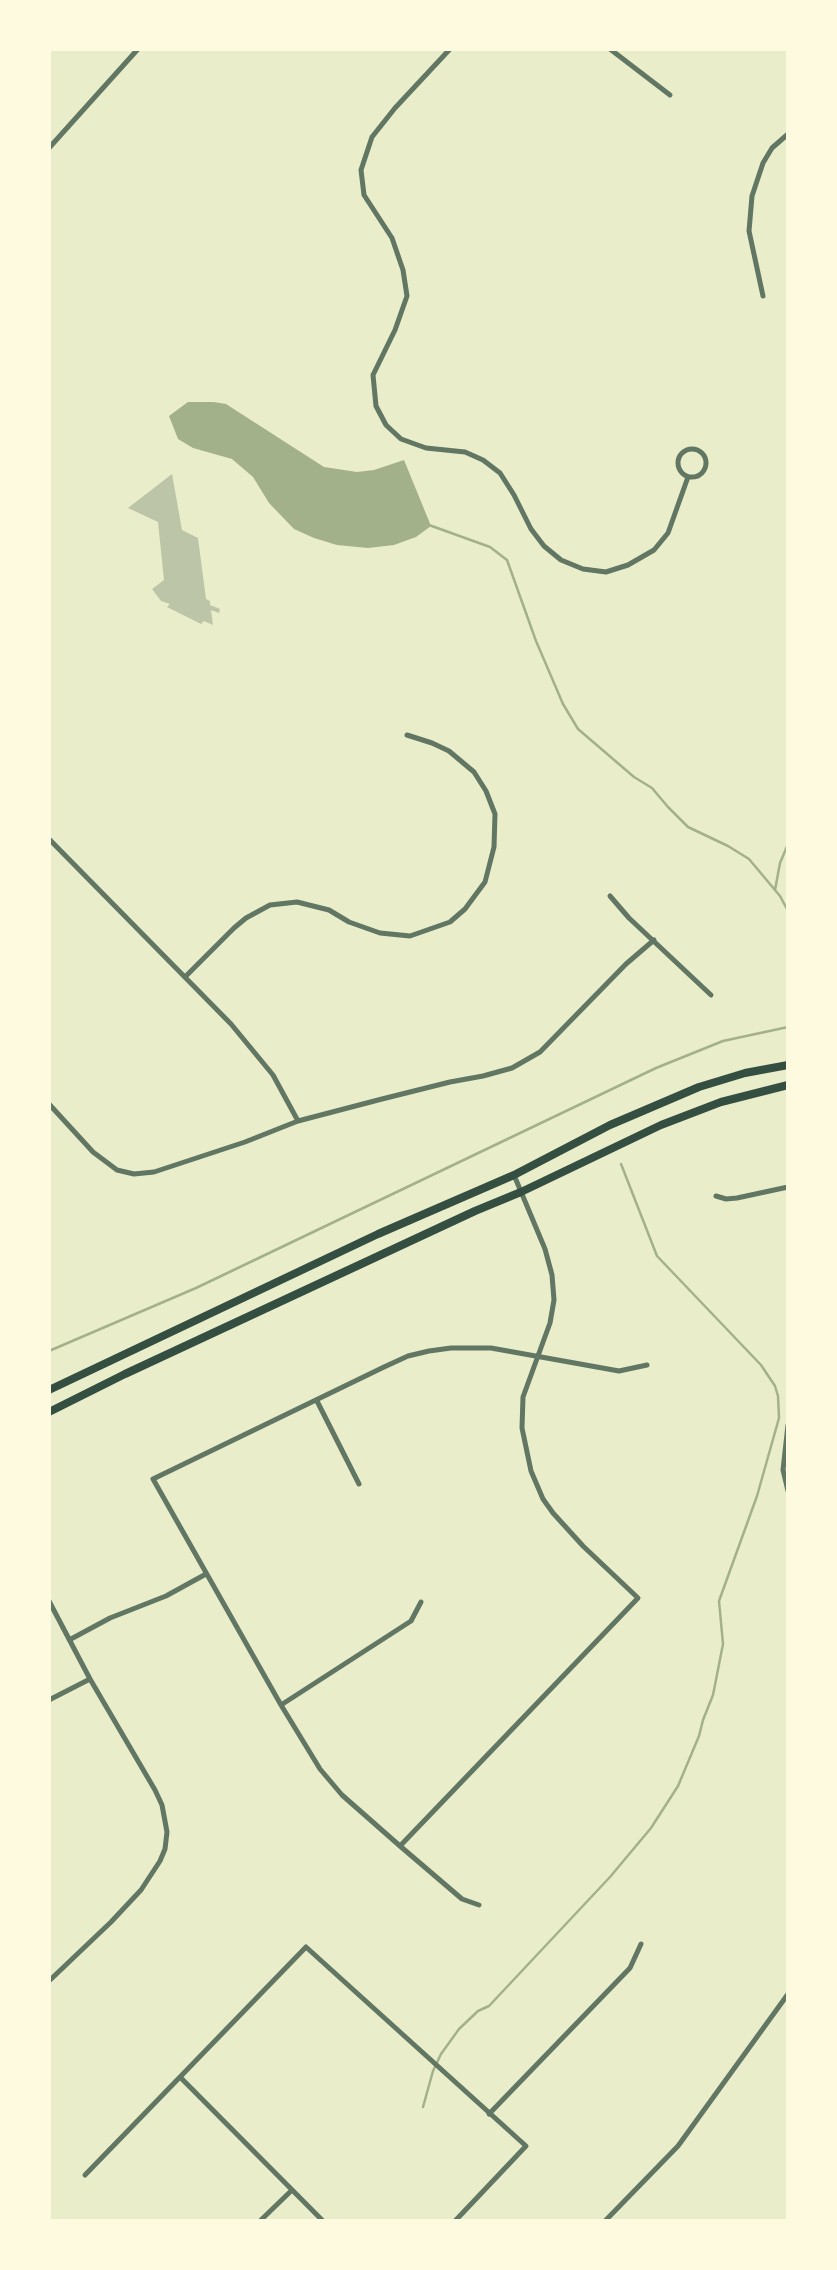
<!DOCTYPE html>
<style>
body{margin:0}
#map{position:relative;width:837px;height:2270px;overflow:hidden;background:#e9edc9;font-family:Raleway,sans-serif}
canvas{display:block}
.frame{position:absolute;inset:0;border:51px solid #fefae0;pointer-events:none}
</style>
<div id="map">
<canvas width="837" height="2270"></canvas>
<div class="frame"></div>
</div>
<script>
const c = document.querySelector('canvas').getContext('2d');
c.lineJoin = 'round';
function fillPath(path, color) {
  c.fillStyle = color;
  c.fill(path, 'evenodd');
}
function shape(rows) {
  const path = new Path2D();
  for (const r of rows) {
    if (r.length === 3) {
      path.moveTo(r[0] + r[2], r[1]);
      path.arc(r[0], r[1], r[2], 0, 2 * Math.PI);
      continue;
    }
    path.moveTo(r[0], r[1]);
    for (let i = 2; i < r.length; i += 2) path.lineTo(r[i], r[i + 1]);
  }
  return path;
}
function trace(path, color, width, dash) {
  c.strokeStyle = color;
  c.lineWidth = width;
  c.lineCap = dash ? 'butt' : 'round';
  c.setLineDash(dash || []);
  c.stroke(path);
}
const water = shape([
 [188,402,214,402,226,404,324,467,357,472,374,470,404,460,431,526,416,537,394,545,368,548,337,545,314,538,294,529,269,503,253,477,232,459,193,448,178,439,169,416]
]);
const stream = shape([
 [429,525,490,547,507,560,536,641,563,704,578,729,634,777,652,788,668,807,688,827,728,846,749,859,780,896,788,911],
 [775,890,780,863,788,844],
 [49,1351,196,1288,656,1068,723,1041,788,1027],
 [423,2107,433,2071,441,2054,459,2029,478,2011,489,2006,610,1877,651,1828,678,1786,699,1736,703,1720,713,1695,723,1644,719,1601,757,1496,779,1418,778,1396,775,1386,761,1365,657,1256,621,1164]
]);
const building = shape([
 [172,474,182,530,198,538,206,599,210,601,210,605,220,609,219,613,211,610,213,625,204,621,201,624,167,607,170,604,161,601,152,589,164,580,158,522,128,508]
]);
const minor = shape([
 [450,49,395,108,372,137,361,170,364,195,392,238,403,270,407,296,395,330,373,375,376,406,386,425,401,439,426,448,465,452,483,460,500,473,514,495,531,529,544,546,561,560,583,569,606,572,628,565,654,550,668,533,688,477],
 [610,49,670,95],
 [49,148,138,49],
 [763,296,749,231,752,196,763,163,772,148,788,134],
 [692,463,14],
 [49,839,231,1024,273,1075,298,1121],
 [610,896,629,918,711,995],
 [185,977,234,928,246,918,270,905,297,902,329,910,349,922,380,933,410,936,450,922,465,909,485,882,494,847,495,814,486,791,474,772,449,751,432,743,407,735],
 [49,1104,93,1152,117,1170,134,1174,154,1172,245,1142,298,1121,382,1099,450,1082,483,1076,512,1068,540,1052,626,964,654,940],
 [716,1196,726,1199,737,1198,788,1187],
 [317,1401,359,1484],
 [788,1425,783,1470,788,1491],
 [49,1601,90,1679,155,1790,162,1805,167,1832,165,1849,160,1861,141,1890,111,1922,49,1981],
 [71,1639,110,1618,166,1596,206,1574],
 [49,1700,90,1679],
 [281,1705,411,1621,421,1602],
 [400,1846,638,1598,583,1546,553,1513,543,1499,531,1471,522,1428,523,1397,550,1323,554,1300,552,1275,545,1249,514,1175],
 [479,1905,462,1899,400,1846,342,1795,320,1769,281,1705,153,1479,384,1367,408,1356,429,1351,451,1348,491,1348,619,1371,647,1365],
 [180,2077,323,2221],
 [489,2114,630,1968,641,1944],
 [85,2175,306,1947,526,2146,455,2221],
 [260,2221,292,2190],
 [605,2221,678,2146,788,1994]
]);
const primary = shape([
 [49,1390,378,1234,514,1175,610,1125,699,1087,745,1073,788,1065],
 [49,1412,125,1374,475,1211,521,1192,661,1125,721,1102,788,1085]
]);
fillPath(water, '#a3b18a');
trace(stream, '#a3b18a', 2.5);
fillPath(building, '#bcc5a7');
trace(minor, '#617663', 5);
trace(primary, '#344e41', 8);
</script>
